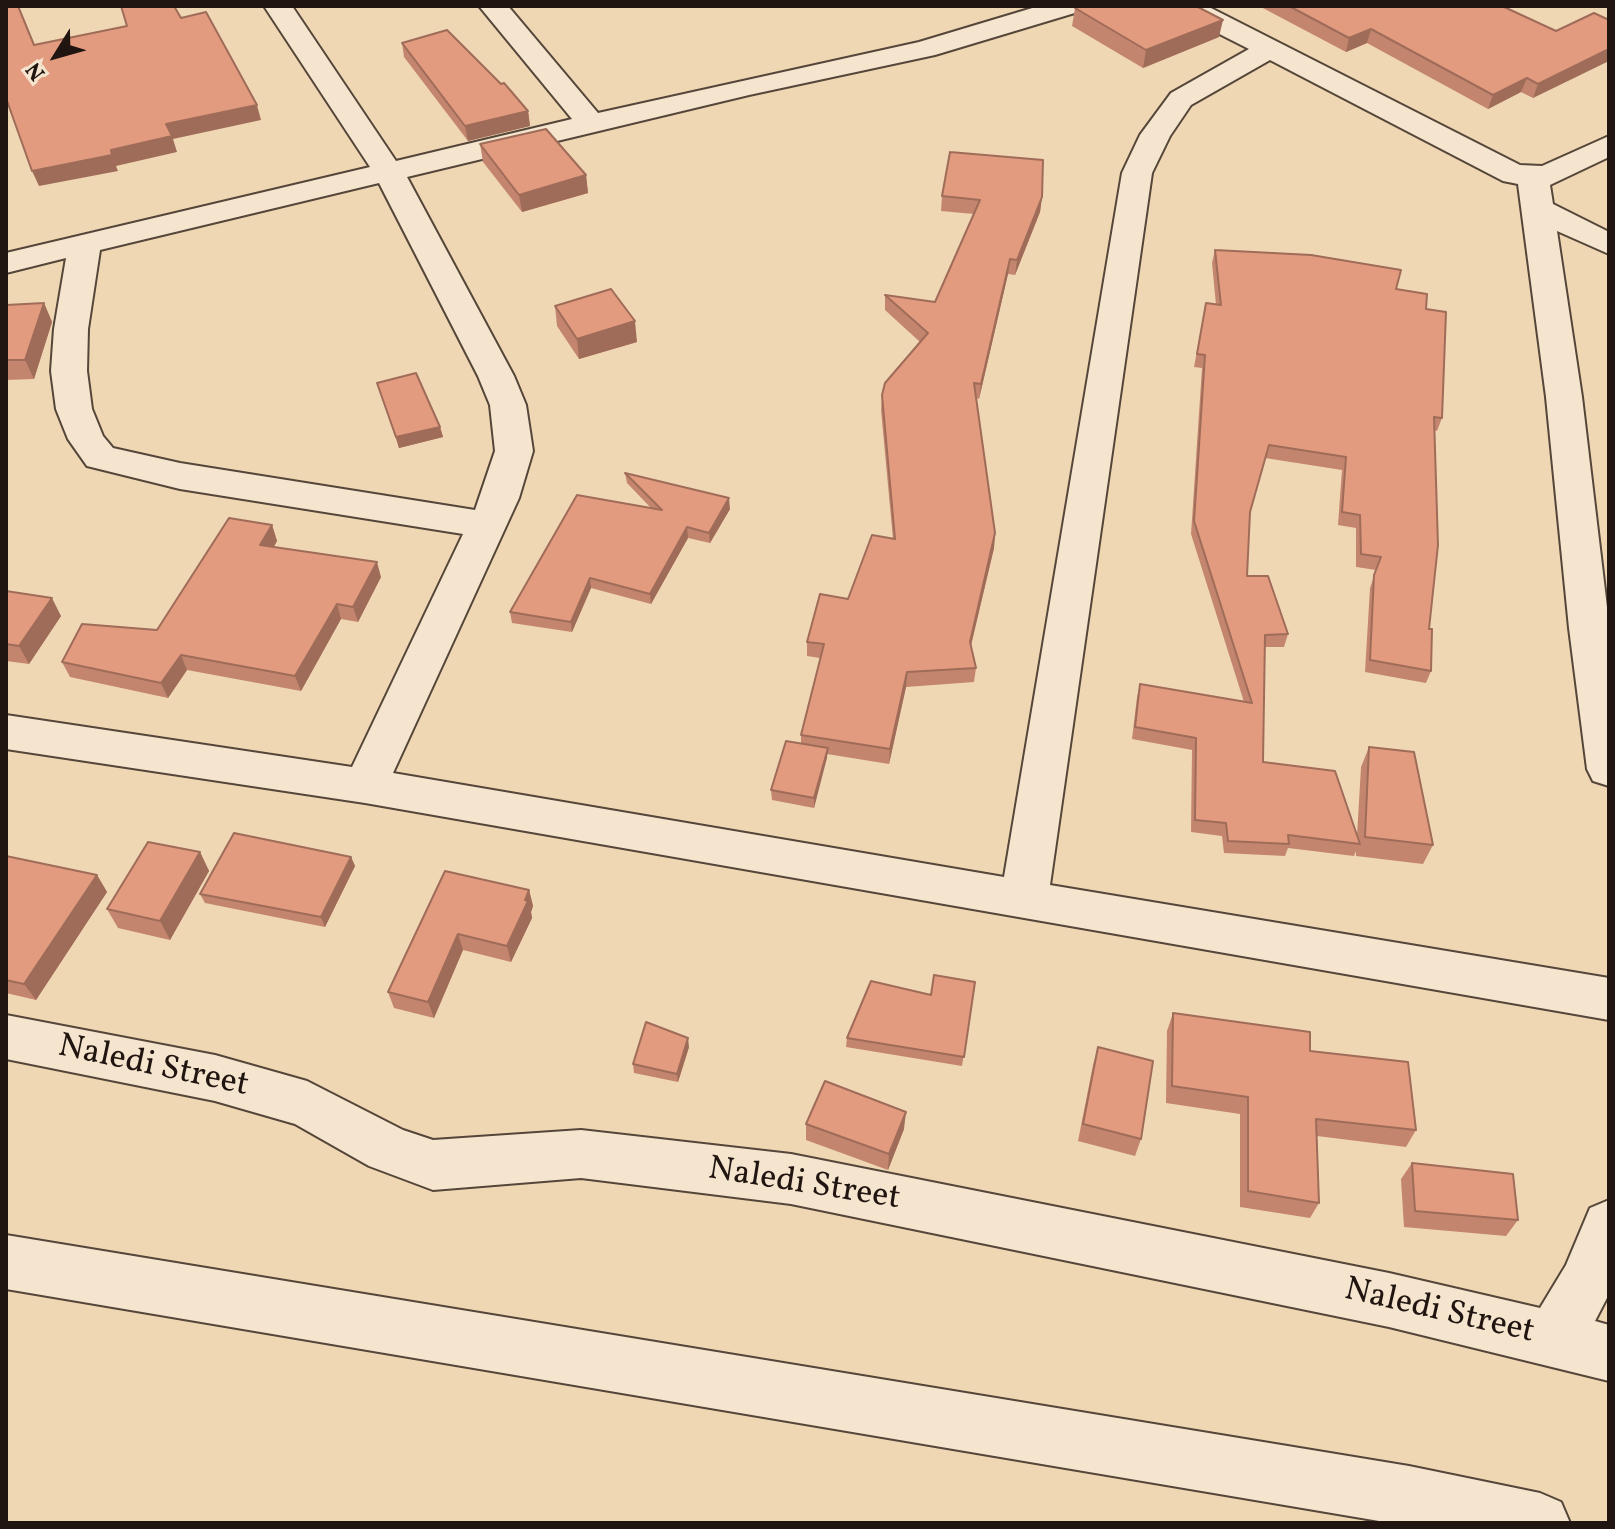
<!DOCTYPE html>
<style>
body{margin:0}
#map{position:relative;width:1615px;height:1529px;overflow:hidden;background:#f0d7b4;font-family:Vollkorn,serif}
canvas{display:block}
.frame{position:absolute;inset:0;border:8px solid #211511;pointer-events:none}
.north{position:absolute;left:16px;top:16px;width:80px;height:80px;-webkit-text-stroke:6px #f5e5ce;paint-order:stroke;rotate:233deg;font-size:22px;font-weight:700;line-height:32px;text-align:center;color:#211511}
.north::after{content:'';display:block;margin:auto;width:28px;height:36px;background:#211511;clip-path:polygon(50% 0,100% 100%,50% 72%,0 100%)}
</style>
<div id="map">
<canvas width="1615" height="1529"></canvas>
<div class="frame"></div>
<div class="north">N</div>
</div>
<script>
const c = document.querySelector('canvas').getContext('2d');
c.lineJoin = 'round';
function shape(rows) {
  const path = new Path2D();
  for (const r of rows) {
    path.moveTo(r[0], r[1]);
    for (let i = 2; i < r.length; i += 2) path.lineTo(r[i], r[i + 1]);
  }
  return path;
}
function trace(path, color, width, dash) {
  c.strokeStyle = color;
  c.lineWidth = width;
  c.lineCap = dash ? 'butt' : 'round';
  c.setLineDash(dash || []);
  c.stroke(path);
}
function fillPath(path, color) {
  c.fillStyle = color;
  c.fill(path, 'evenodd');
}
function drawText(font, color, halo, rows, align = 'center') {
  c.font = font + ' Vollkorn,serif';
  c.lineWidth = 6;
  c.setLineDash([]);
  c.textBaseline = 'middle';
  c.strokeStyle = halo;
  c.fillStyle = color;
  for (const [text, x, y, turn = 0] of rows) {
    c.save();
    c.translate(x, y);
    c.rotate((+turn || 0) * Math.PI / 180);
    c.textAlign = isNaN(turn) ? turn : align;
    if (halo) c.strokeText(text, 0, 0);
    c.fillText(text, 0, 0);
    c.restore();
  }
}
const minor = shape([
 [264,6,292,6,396,161,572,119,479,6,508,6,598,113,919,42,1039,6,1082,6,1078,12,935,55,749,95,407,177,514,376,526,405,533,451,519,498,393,773,1004,877,1122,173,1140,135,1171,93,1249,49,1176,12,1172,6,1207,6,1520,165,1542,166,1609,136,1609,157,1550,185,1553,204,1609,232,1609,254,1557,231,1582,397,1609,624,1609,786,1593,781,1587,769,1569,628,1546,397,1518,184,1503,181,1270,60,1191,105,1170,136,1152,173,1050,885,1609,978,1609,1020,365,803,6,749,6,715,352,767,463,534,180,489,87,466,68,439,56,409,51,371,54,329,66,258,6,273,6,253,370,167,264,6],
 [379,183,478,376,490,405,495,451,475,510,180,463,113,448,103,436,92,409,87,371,88,329,100,250,379,183],
 [6,1015,215,1055,307,1081,403,1130,433,1140,581,1130,791,1154,1389,1273,1540,1308,1566,1265,1590,1208,1609,1200,1609,1294,1595,1321,1609,1325,1609,1381,1389,1327,791,1204,581,1178,433,1190,369,1166,295,1124,215,1101,6,1059,6,1015],
 [6,1235,1409,1466,1540,1493,1561,1502,1570,1523,1391,1523,6,1289,6,1235]
]);
const wall = shape([
 [1259,6,1502,6,1556,31,1594,13,1533,98,1521,92,1488,109,1367,43,1346,52],
 [1075,8,1219,37,1143,68,1072,26],
 [402,43,528,111,530,126,468,141,404,57],
 [480,144,586,175,588,193,522,212,483,162],
 [942,196,1042,197,1040,212,1015,275,1008,274,979,399,976,398,995,533,994,548,971,646,976,668,974,682,906,687,889,764,827,754,814,808,772,800,771,790,801,744,801,735,820,658,807,656,807,642,848,599,893,539,881,410,882,395,920,342,885,310,885,295,935,302,974,214,941,211],
 [1215,250,1396,289,1426,309,1442,418,1437,431,1434,430,1429,629,1431,671,1426,683,1365,672,1370,588,1376,570,1356,567,1356,528,1338,525,1342,470,1265,458,1250,512,1247,576,1288,634,1284,647,1265,647,1263,762,1357,836,1361,767,1369,747,1433,845,1423,864,1356,856,1356,851,1354,856,1288,848,1285,856,1224,853,1222,836,1191,832,1192,750,1132,739,1137,697,1140,684,1244,702,1191,534,1202,368,1194,367,1206,303,1216,305,1212,263],
 [44,303,52,322,34,379,6,380,6,305],
 [555,306,637,342,579,359,557,326],
 [377,383,440,427,443,437,399,448],
 [625,473,730,509,710,543,688,538,651,604,591,588,572,632,512,623,510,612,651,508,627,483],
 [272,525,277,541,274,547,381,577,358,622,341,619,301,691,187,670,168,698,70,677,62,662,157,630],
 [6,591,61,616,29,664,6,661],
 [200,852,209,871,170,940,118,928,107,909],
 [6,856,97,875,107,892,36,1000,6,993],
 [351,857,355,866,325,927,205,903,200,894],
 [445,871,529,890,533,906,531,912,532,918,511,962,463,950,434,1018,394,1008,388,992],
 [975,982,962,1066,846,1047,847,1038,931,995],
 [1173,1013,1310,1051,1416,1130,1406,1147,1317,1136,1319,1203,1310,1218,1240,1207,1240,1114,1166,1103,1167,1031],
 [689,1047,678,1082,634,1073,633,1064],
 [1098,1047,1141,1139,1135,1156,1078,1141,1093,1065],
 [806,1124,904,1129,888,1170,806,1140],
 [1412,1163,1518,1220,1506,1236,1404,1227,1401,1179]
]);
const shadedWall = shape([
 [1223,20,1219,37,1143,68,1146,50],
 [1371,29,1367,43,1346,52,1349,38],
 [1609,49,1609,61,1533,98,1538,84],
 [1527,78,1521,92,1488,109,1493,95],
 [257,105,261,120,173,139,177,152,116,166,118,171,39,186,32,171,111,150,166,124],
 [528,111,530,126,468,141,465,126],
 [586,175,588,193,522,212,519,195],
 [1042,197,1040,212,1015,275,1017,260],
 [1010,259,1008,274,979,399,981,384],
 [44,303,52,322,34,379,25,360],
 [635,321,637,342,579,359,577,339],
 [440,427,443,437,399,448,396,437],
 [729,498,730,509,710,543,709,533],
 [272,525,277,541,265,560,260,545],
 [687,527,688,538,651,604,650,594],
 [995,533,994,548,968,657,970,642],
 [377,562,381,577,358,622,353,607],
 [590,578,591,588,572,632,571,622],
 [52,598,61,616,29,664,19,646],
 [337,604,341,619,301,691,295,676],
 [181,655,187,670,168,698,161,683],
 [907,672,906,687,889,764,890,749],
 [828,748,827,758,814,808,814,798],
 [200,852,209,871,170,940,160,921],
 [351,857,355,866,325,927,321,917],
 [97,875,107,892,36,1000,24,984],
 [529,890,533,906,531,912,532,918,511,962,507,946],
 [458,934,463,950,434,1018,428,1002],
 [688,1038,689,1047,678,1082,677,1074],
 [906,1112,904,1129,888,1170,889,1154]
]);
const building = shape([
 [6,6,18,6,34,45,127,26,121,6,174,6,181,18,206,12,257,105,166,124,172,136,111,150,112,155,32,171,6,98,6,6],
 [1080,6,1196,6,1223,20,1146,50,1075,8,1080,6],
 [1289,6,1502,6,1556,31,1594,13,1609,20,1609,49,1538,84,1527,78,1493,95,1371,29,1349,38,1289,6],
 [447,30,501,84,504,83,528,111,465,126,402,43,447,30],
 [546,129,586,175,519,195,480,144,546,129],
 [950,152,1043,160,1042,197,1017,260,1010,259,981,384,974,383,995,533,970,642,976,668,907,672,890,749,801,735,824,644,807,642,820,594,848,599,872,535,895,539,882,395,885,383,928,333,885,295,935,302,980,200,942,196,950,152],
 [1215,250,1311,255,1401,270,1396,289,1427,294,1426,309,1446,312,1442,418,1434,417,1438,545,1429,629,1432,629,1431,671,1370,660,1374,575,1381,557,1361,554,1360,515,1342,512,1346,457,1269,445,1250,512,1247,576,1268,576,1288,634,1265,635,1263,762,1335,771,1360,844,1288,835,1289,844,1228,841,1226,823,1195,820,1196,738,1135,727,1140,684,1252,703,1194,521,1205,355,1197,354,1206,303,1221,305,1215,250],
 [611,289,635,321,577,339,555,306,611,289],
 [44,303,25,360,6,360,6,305,44,303],
 [416,373,440,427,396,437,377,383,416,373],
 [625,473,729,498,709,533,687,527,650,594,590,578,571,622,510,612,577,495,662,510,625,473],
 [229,518,272,525,260,545,377,562,353,607,337,604,295,676,181,655,161,683,62,662,82,624,157,630,229,518],
 [6,591,52,598,19,646,6,644,6,591],
 [786,741,828,748,814,798,771,790,786,741],
 [1369,747,1414,752,1433,845,1365,837,1369,747],
 [234,833,351,857,321,917,200,894,234,833],
 [148,842,200,852,160,921,107,909,148,842],
 [6,856,97,875,24,984,6,980,6,856],
 [445,871,529,890,525,900,528,901,507,946,458,934,428,1002,388,992,445,871],
 [934,975,975,982,964,1057,847,1038,871,981,931,995,934,975],
 [1173,1013,1310,1032,1310,1051,1408,1062,1416,1130,1316,1119,1319,1203,1248,1191,1248,1097,1172,1086,1173,1013],
 [646,1022,688,1038,677,1074,633,1064,646,1022],
 [1098,1047,1153,1061,1141,1139,1083,1124,1098,1047],
 [825,1081,906,1112,889,1154,806,1124,825,1081],
 [1412,1163,1513,1174,1518,1220,1415,1211,1412,1163]
]);
const nearStreetnames = [
 ["Naledi Street",153,1068,12],
 ["Naledi Street",804,1186,9],
 ["Naledi Street",1439,1313,13]
];
trace(minor, '#55463a', 4);
fillPath(minor, '#f5e5ce');
fillPath(wall, '#c3856d');
fillPath(shadedWall, '#9f6c59');
fillPath(building, '#e39b7f');
trace(building, '#9f6c59', 2);
drawText('34px', '#211511', '#f5e5ce', nearStreetnames);
</script>
